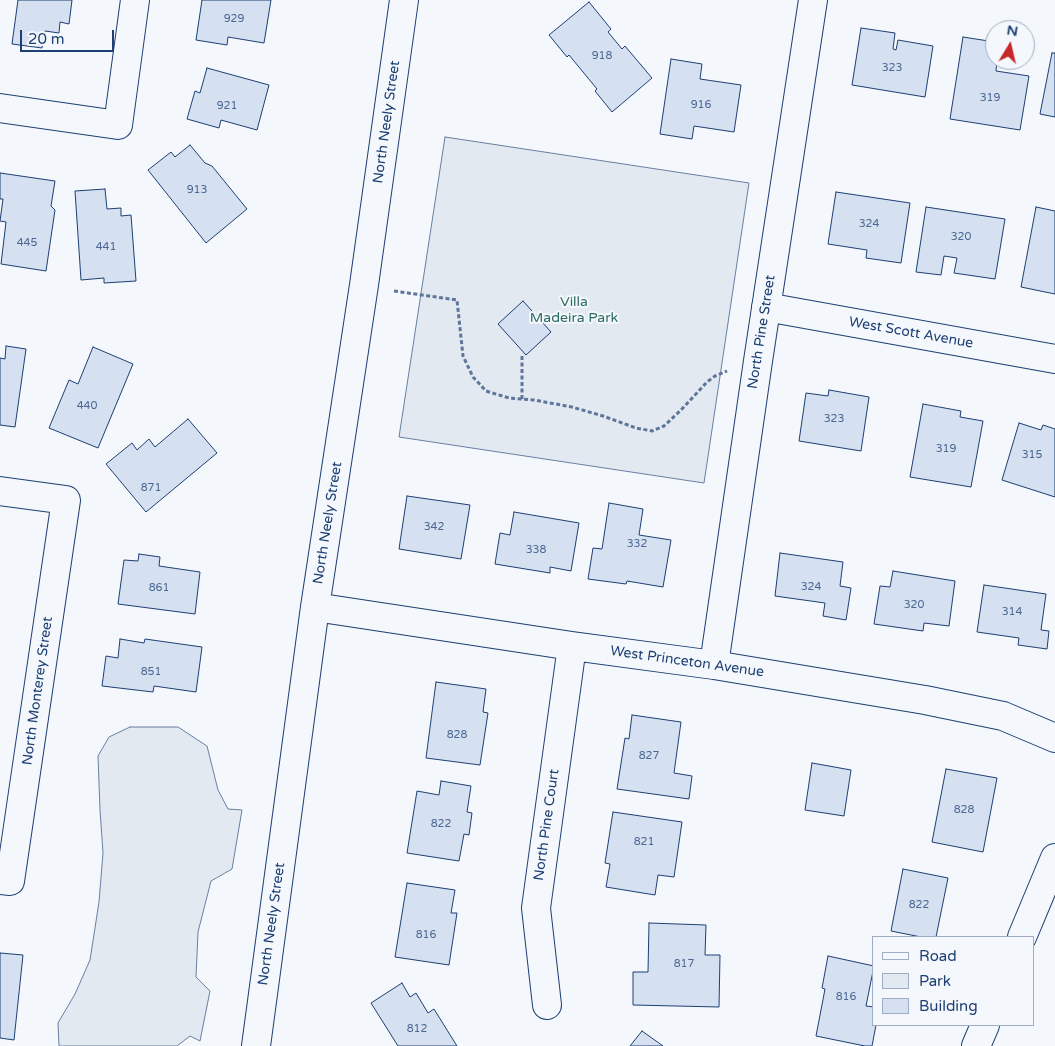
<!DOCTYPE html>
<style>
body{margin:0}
#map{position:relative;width:1055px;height:1046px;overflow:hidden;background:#f4f7fb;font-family:"Varela Round",sans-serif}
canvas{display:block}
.legend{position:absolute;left:872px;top:936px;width:162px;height:90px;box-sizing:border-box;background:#f4f7fb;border:1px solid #9eadc5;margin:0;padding:6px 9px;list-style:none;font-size:15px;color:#1d3f73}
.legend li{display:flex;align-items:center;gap:10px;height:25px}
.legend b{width:25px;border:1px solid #9eadc5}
.north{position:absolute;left:985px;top:20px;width:50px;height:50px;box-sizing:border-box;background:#f4f7fb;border:1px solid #9eadc5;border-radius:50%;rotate:9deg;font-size:14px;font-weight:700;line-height:20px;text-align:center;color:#1d3f73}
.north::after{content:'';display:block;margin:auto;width:18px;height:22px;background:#c62828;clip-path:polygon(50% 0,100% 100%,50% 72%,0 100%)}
.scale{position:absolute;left:20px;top:30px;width:94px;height:22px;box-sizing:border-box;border:2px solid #1d3f73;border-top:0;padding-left:6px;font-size:15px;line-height:18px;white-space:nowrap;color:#1d3f73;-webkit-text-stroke:4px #f4f7fb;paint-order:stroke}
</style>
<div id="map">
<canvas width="1055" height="1046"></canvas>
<ul class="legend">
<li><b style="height:6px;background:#f4f7fb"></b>Road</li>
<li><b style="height:14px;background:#e3e9f0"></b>Park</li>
<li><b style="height:14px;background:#d5e0f0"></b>Building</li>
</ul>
<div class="north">N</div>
<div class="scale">20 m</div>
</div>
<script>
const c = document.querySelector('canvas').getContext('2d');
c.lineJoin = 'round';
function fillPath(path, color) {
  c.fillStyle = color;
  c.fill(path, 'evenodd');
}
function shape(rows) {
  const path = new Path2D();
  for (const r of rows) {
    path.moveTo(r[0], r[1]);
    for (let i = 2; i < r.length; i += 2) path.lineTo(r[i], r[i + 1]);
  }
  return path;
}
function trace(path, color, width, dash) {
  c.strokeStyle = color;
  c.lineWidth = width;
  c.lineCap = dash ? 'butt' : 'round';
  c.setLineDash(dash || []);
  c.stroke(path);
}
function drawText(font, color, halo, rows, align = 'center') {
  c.font = font + ' "Varela Round",sans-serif';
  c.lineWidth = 4;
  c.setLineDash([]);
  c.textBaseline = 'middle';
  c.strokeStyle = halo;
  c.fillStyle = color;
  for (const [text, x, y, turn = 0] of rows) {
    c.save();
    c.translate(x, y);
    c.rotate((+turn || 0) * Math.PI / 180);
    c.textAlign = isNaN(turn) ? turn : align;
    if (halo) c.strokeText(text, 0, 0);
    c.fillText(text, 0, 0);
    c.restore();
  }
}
const green = shape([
 [445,137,749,183,704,483,399,437,445,137],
 [130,727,178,727,207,746,218,790,228,809,242,810,232,869,211,881,198,932,196,977,210,991,200,1041,190,1036,177,1046,59,1046,58,1023,75,994,90,960,99,902,103,853,100,810,98,756,109,737,130,727]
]);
const building = shape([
 [18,0,72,0,69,24,60,22,59,33,45,31,42,48,12,44,18,0],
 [202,0,271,0,264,43,228,37,227,45,196,40,202,0],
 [589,2,611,29,608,32,622,49,625,46,652,78,612,112,595,91,597,89,569,55,567,57,549,35,589,2],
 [861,28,895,33,893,49,896,50,898,40,933,46,925,97,852,85,861,28],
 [963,37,995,42,995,60,997,60,996,71,1029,76,1020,130,950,119,963,37],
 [1052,53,1055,53,1055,117,1040,114,1052,53],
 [671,59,702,64,700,79,741,85,734,132,694,126,692,139,660,134,671,59],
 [207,68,269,85,257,130,221,120,219,128,187,119,195,91,200,93,207,68],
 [190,145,205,163,212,166,247,209,206,243,148,170,171,152,175,157,190,145],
 [0,173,55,181,51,206,55,210,46,271,1,264,6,222,0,221,3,199,0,199,0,173],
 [105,189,107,209,121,208,121,216,131,215,136,281,104,283,104,278,81,280,75,191,105,189],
 [836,192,910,203,901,263,866,258,867,250,828,244,836,192],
 [926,207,1005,219,995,279,954,273,957,258,944,256,941,275,916,272,926,207],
 [1036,207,1055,211,1055,294,1021,287,1036,207],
 [523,301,551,332,526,355,498,324,523,301],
 [6,346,26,349,15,427,0,425,0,358,5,359,6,346],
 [93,347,133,364,98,448,49,428,69,380,78,384,93,347],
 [829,390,869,397,861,451,799,441,806,393,828,396,829,390],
 [923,404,961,411,960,417,983,421,971,487,910,477,923,404],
 [188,419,217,453,146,512,106,464,132,443,137,450,149,439,155,447,188,419],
 [1019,423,1041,430,1043,425,1055,429,1055,497,1002,480,1019,423],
 [407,496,470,505,461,559,399,549,407,496],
 [609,503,643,509,639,535,671,540,663,587,627,581,626,584,588,579,593,548,602,549,609,503],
 [514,512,579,523,571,571,550,567,550,573,495,564,500,533,510,535,514,512],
 [780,553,843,562,840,586,851,588,846,620,823,616,825,603,775,596,780,553],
 [139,554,160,557,159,566,200,572,195,614,118,604,124,560,138,561,139,554],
 [893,571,955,581,949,626,924,623,923,631,874,624,880,586,890,587,893,571],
 [984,585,1046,594,1041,630,1049,631,1047,649,1018,645,1019,638,977,632,984,585],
 [120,639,144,643,145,639,202,647,196,692,154,686,153,692,102,686,106,656,118,658,120,639],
 [436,682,486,689,483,712,488,713,480,765,426,758,436,682],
 [632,715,681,722,674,773,692,776,689,799,617,789,625,738,629,739,632,715],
 [812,763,851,770,844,816,805,810,812,763],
 [946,769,997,778,983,852,932,842,946,769],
 [441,781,471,786,467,812,472,813,469,835,464,834,459,861,407,853,417,791,439,795,441,781],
 [613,812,682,822,674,877,658,875,655,895,606,887,610,864,605,863,613,812],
 [903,869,948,878,936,937,921,937,891,931,903,869],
 [407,883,455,890,451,913,457,913,449,965,395,957,407,883],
 [649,923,706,925,705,955,720,955,719,1007,633,1005,633,972,648,972,649,923],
 [0,953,23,955,14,1040,0,1038,0,953],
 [828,956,874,966,866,1006,874,1007,874,1025,876,1025,872,1046,865,1046,816,1036,825,989,822,988,828,956],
 [402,983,410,997,416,993,428,1013,434,1009,457,1046,398,1046,371,1003,402,983],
 [642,1031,663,1046,630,1046,642,1031]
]);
const path = shape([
 [394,291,457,300,463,356,473,377,486,391,509,398,534,400,572,407,603,416,636,428,652,431,664,426,681,410,707,382,715,376,727,371],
 [522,399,522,356]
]);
const minor = shape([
 [0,108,118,125,135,0],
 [766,307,1055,359],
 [0,491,66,500,10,881,0,880],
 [315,607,572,646,714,665,925,700,1003,716,1055,738],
 [714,665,758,361,813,0],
 [1022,937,1055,858],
 [547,1005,536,908,572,646],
 [256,1046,315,607,364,285,404,0],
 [976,1046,985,1025]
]);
const numberNames = [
 ["929",234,19],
 ["918",602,56],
 ["323",892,68],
 ["319",990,98],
 ["916",701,105],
 ["921",227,106],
 ["913",197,190],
 ["324",869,224],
 ["320",961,237],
 ["445",27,243],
 ["441",106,247],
 ["440",87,406],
 ["323",834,419],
 ["319",946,449],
 ["315",1032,455],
 ["871",151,488],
 ["342",434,527],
 ["332",637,544],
 ["338",536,550],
 ["324",811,587],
 ["861",159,588],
 ["320",914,605],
 ["314",1012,612],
 ["851",151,672],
 ["828",457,735],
 ["827",649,756],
 ["828",964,810],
 ["822",441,824],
 ["821",644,842],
 ["822",919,905],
 ["816",426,935],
 ["817",684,964],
 ["816",846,997],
 ["812",417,1029]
];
const streetNames = [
 ["North Neely Street",387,122,-82],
 ["North Pine Street",762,332,-81],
 ["West Scott Avenue",911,333,10],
 ["North Neely Street",328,523,-81],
 ["West Princeton Avenue",687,662,8],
 ["North Monterey Street",38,691,-82],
 ["North Pine Court",547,825,-82],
 ["North Neely Street",272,924,-82]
];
const parkNames = [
 ["Villa",574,302],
 ["Madeira Park",574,318]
];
fillPath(green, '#e3e9f0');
trace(green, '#687fa3', 1);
fillPath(building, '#d5e0f0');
trace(building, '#1d3f73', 1);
trace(minor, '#1d3f73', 30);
trace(path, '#5e769c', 3, [4, 2.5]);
trace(minor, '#f4f7fb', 28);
drawText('11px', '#4b6792', null, numberNames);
drawText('14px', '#1d3f73', '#f4f7fb', streetNames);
drawText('14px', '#2c6c60', '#f4f7fb', parkNames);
</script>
